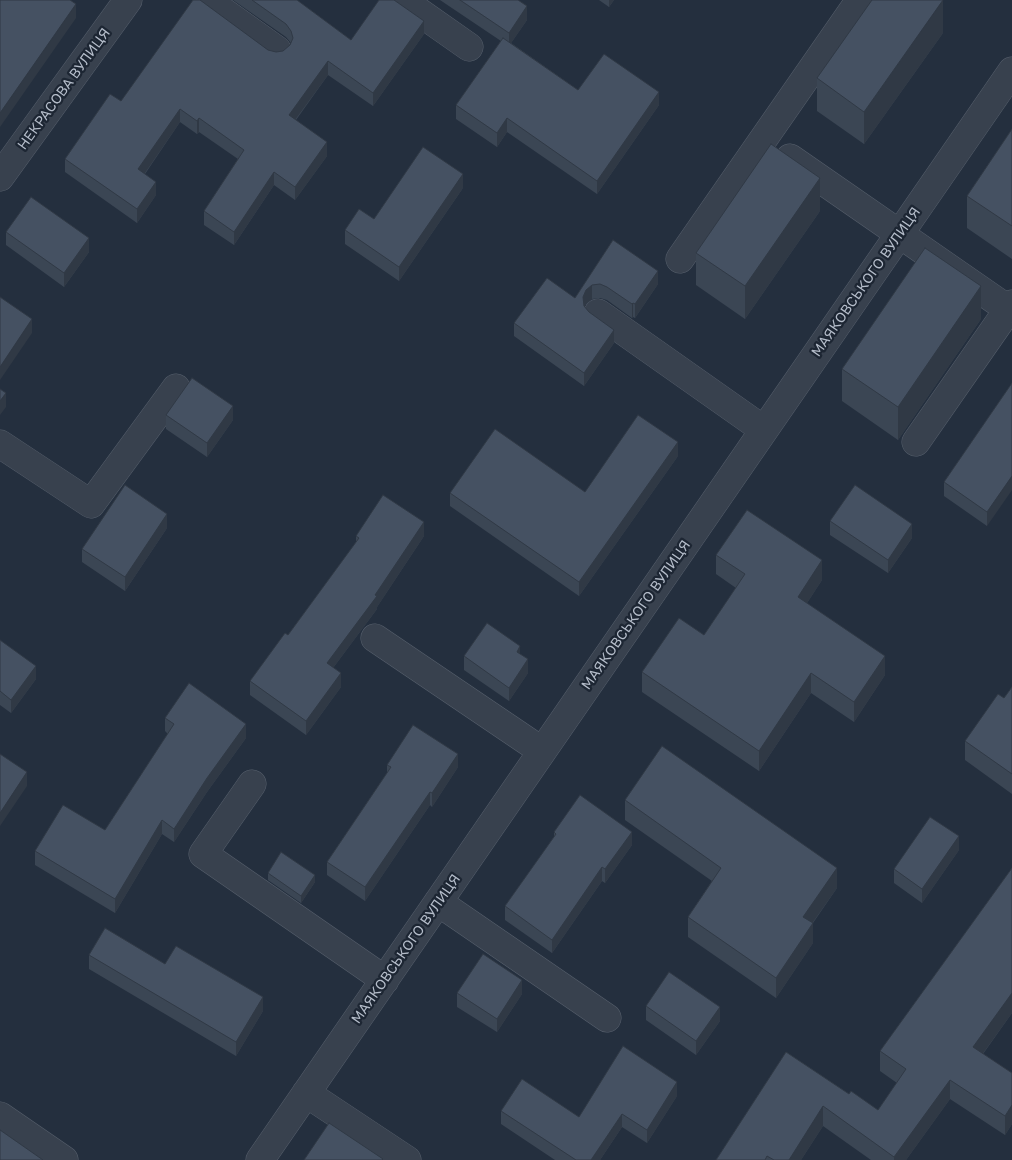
<!DOCTYPE html>
<meta charset="utf-8">
<style>
body{margin:0}
canvas{display:block;background:#242f3e}
</style>
<canvas width="1012" height="1160"></canvas>
<script>
const c = document.querySelector('canvas').getContext('2d');
c.lineJoin = 'round';
function shape(rows) {
  const path = new Path2D();
  for (const r of rows) {
    path.moveTo(r[0], r[1]);
    for (let i = 2; i < r.length; i += 2) path.lineTo(r[i], r[i + 1]);
  }
  return path;
}
function trace(path, color, width, dash) {
  c.strokeStyle = color;
  c.lineWidth = width;
  c.lineCap = dash ? 'butt' : 'round';
  c.setLineDash(dash || []);
  c.stroke(path);
}
function fillPath(path, color) {
  c.fillStyle = color;
  c.fill(path, 'evenodd');
}
function drawText(font, color, halo, rows, align = 'center') {
  c.font = font + ' "Golos Text",sans-serif';
  c.lineWidth = 4.5;
  c.setLineDash([]);
  c.textBaseline = 'middle';
  c.strokeStyle = halo;
  c.fillStyle = color;
  for (const [text, x, y, turn = 0] of rows) {
    c.save();
    c.translate(x, y);
    c.rotate((+turn || 0) * Math.PI / 180);
    c.textAlign = isNaN(turn) ? turn : align;
    if (halo) c.strokeText(text, 0, 0);
    c.fillText(text, 0, 0);
    c.restore();
  }
}
const minor = shape([
 [207,0,277,50],
 [402,0,469,47],
 [790,158,1008,309],
 [0,177,128,0],
 [680,259,860,0],
 [598,313,764,430],
 [916,442,1012,304],
 [0,444,91,504,176,388],
 [375,638,542,751],
 [252,784,203,854,385,980],
 [438,902,607,1018],
 [306,1093,407,1160],
 [0,1116,64,1160],
 [260,1160,1012,71]
]);
const wall = shape([
 [233,0,297,0,351,40,424,34,373,106,328,75,296,120,327,156,295,200,274,185,234,245,204,225,204,211,238,159,199,132,197,134,180,122,145,174,156,195,137,223,65,172,65,159,121,101,268,50,276,52,283,51,290,45,291,43,286,37],
 [440,0,518,0,527,20,511,43,578,90,659,105,597,194,507,132,497,147,456,119,456,105,501,41],
 [599,0,614,0,609,7],
 [943,33,864,144,817,111,817,78],
 [1012,129,1012,259,967,228,967,196],
 [463,188,399,281,345,244,345,230],
 [820,211,745,319,696,285,696,253],
 [6,232,89,252,64,287,6,245],
 [613,240,658,284,635,318,633,317,632,318,607,300,600,298,592,299,586,304,584,307,614,343,584,386,514,336,514,323,575,298],
 [981,319,898,440,842,401,842,369],
 [1012,383,987,526,944,496,944,482],
 [166,415,233,420,207,457,166,429],
 [678,456,579,596,450,506,450,493,585,492],
 [830,521,912,538,888,573,830,535],
 [167,528,125,591,82,562,82,549],
 [356,536,424,536,377,607,377,609,333,668,341,687,306,735,250,695,250,681,288,635,356,543],
 [716,555,822,580,807,603,885,675,854,722,811,693,759,771,642,692,642,672,704,635,736,588,716,574],
 [0,640,36,679,11,713,0,705],
 [520,654,528,673,509,701,464,670,464,656],
 [1012,687,1012,794,965,760,965,741,1004,698],
 [165,718,246,738,207,792,174,842,162,834,115,913,35,865,35,851,105,830,168,734,165,731],
 [387,765,458,767,432,807,430,805,365,901,327,875,327,862,387,773],
 [625,800,837,888,813,923,813,943,776,998,688,937,688,917,712,881,625,820],
 [554,832,632,845,605,883,602,881,552,953,505,920,505,906,554,838],
 [959,850,922,903,894,883,894,869],
 [1012,868,1012,1013,983,1054,1012,1073,1012,1124,1005,1135,950,1099,906,1160,871,1160,823,1126,801,1160,716,1160,786,1052,849,1094,878,1110,897,1083,880,1071,880,1051],
 [268,873,315,882,301,903,268,880],
 [89,955,165,964,263,1011,236,1056,89,969],
 [457,993,522,994,497,1032,457,1007],
 [646,1006,720,1021,696,1055,646,1020],
 [677,1096,647,1143,622,1127,600,1160,555,1160,501,1124,501,1111,579,1117]
]);
const shadedWall = shape([
 [609,0,614,0,609,7],
 [943,0,943,33,864,144,864,112],
 [76,4,76,18,0,127,0,113],
 [527,6,527,20,509,46,509,33],
 [424,21,424,34,373,106,373,93],
 [328,61,328,75,289,128,289,115],
 [659,92,659,105,597,194,597,181],
 [180,109,180,122,138,183,138,169],
 [199,118,199,132,197,134,197,121],
 [507,118,507,132,497,147,497,133],
 [327,142,327,156,295,200,295,187],
 [274,172,274,185,234,245,234,232],
 [463,174,463,188,399,281,399,267],
 [820,178,820,211,745,319,745,286],
 [156,182,156,195,137,223,137,209],
 [89,238,89,252,64,287,64,273],
 [658,271,658,284,635,318,635,304],
 [592,285,592,299,586,304,583,311,583,297,586,290],
 [981,286,981,319,898,440,898,407],
 [633,303,633,317,632,318,632,304],
 [32,319,32,333,0,380,0,367],
 [614,330,614,343,584,386,584,373],
 [6,393,6,407,0,415,0,401],
 [233,406,233,420,207,457,207,443],
 [678,442,678,456,579,596,579,582],
 [1012,476,1012,490,987,526,987,512],
 [167,514,167,528,125,591,125,577],
 [424,522,424,536,377,607,377,609,327,676,327,663,375,595],
 [912,524,912,538,888,573,888,560],
 [822,560,822,580,798,617,798,597],
 [520,646,520,660,517,652],
 [885,656,885,675,854,722,854,702],
 [528,659,528,673,509,701,509,688],
 [36,666,36,679,11,713,11,700],
 [341,673,341,687,306,735,306,721],
 [811,673,811,693,759,771,759,751],
 [246,724,246,738,207,792,174,842,174,829,207,778],
 [458,754,458,767,432,807,432,793],
 [27,772,27,786,0,826,0,813],
 [430,792,430,805,365,901,365,887],
 [162,820,162,834,115,913,115,899],
 [632,832,632,845,605,883,605,869],
 [959,836,959,850,922,903,922,889],
 [602,867,602,881,552,953,552,940],
 [837,868,837,888,803,936,803,917],
 [315,875,315,882,301,903,301,896],
 [813,923,813,943,776,998,776,978],
 [522,980,522,994,497,1032,497,1019],
 [1012,993,1012,1013,973,1067,973,1047],
 [263,997,263,1011,236,1056,236,1042],
 [720,1007,720,1021,696,1055,696,1041],
 [950,1080,950,1099,906,1160,894,1160,894,1157],
 [677,1082,677,1096,647,1143,647,1130],
 [1012,1105,1012,1124,1005,1135,1005,1116],
 [823,1106,823,1126,801,1160,789,1160],
 [622,1114,622,1127,600,1160,591,1160]
]);
const building = shape([
 [0,0,70,0,76,4,0,113,0,0],
 [193,0,200,0,268,50,276,52,283,51,290,45,293,38,291,31,286,24,252,0,297,0,351,40,379,0,394,0,424,21,373,93,328,61,289,115,327,142,295,187,274,172,234,232,204,211,244,150,199,118,197,121,180,109,138,169,156,182,137,209,65,159,110,94,121,101,193,0],
 [460,0,518,0,527,6,509,33,460,0],
 [872,0,943,0,864,112,817,78,872,0],
 [503,38,578,90,604,54,659,92,597,181,507,118,497,133,456,105,503,38],
 [1012,129,1012,226,967,196,1012,129],
 [771,144,820,178,745,286,696,253,771,144],
 [423,147,463,174,399,267,345,230,359,209,374,219,423,147],
 [31,197,89,238,64,273,6,232,31,197],
 [613,240,658,271,635,304,633,303,632,304,607,287,600,284,592,285,586,290,583,297,584,306,589,312,614,330,584,373,514,323,547,278,575,298,613,240],
 [925,248,981,286,898,407,842,369,925,248],
 [0,297,32,319,0,367,0,297],
 [192,378,233,406,207,443,166,415,192,378],
 [1012,383,1012,476,987,512,944,482,1012,383],
 [0,389,6,393,0,401,0,389],
 [638,415,678,442,579,582,450,493,495,429,585,492,638,415],
 [125,485,167,514,125,577,82,549,125,485],
 [855,485,912,524,888,560,830,521,855,485],
 [383,495,424,522,375,595,377,596,327,663,341,673,306,721,250,681,285,633,288,635,359,538,356,536,383,495],
 [747,510,822,560,798,597,885,656,854,702,811,673,759,751,642,672,679,618,704,635,745,574,716,555,747,510],
 [487,623,520,646,517,652,528,659,509,688,464,656,487,623],
 [0,640,36,666,11,700,0,691,0,640],
 [189,683,246,724,207,778,174,829,162,820,115,899,35,851,63,805,105,830,174,724,165,718,189,683],
 [1012,687,1012,774,965,741,998,694,1004,698,1012,687],
 [413,725,458,754,432,793,430,792,365,887,327,862,391,767,387,765,413,725],
 [662,746,837,868,803,917,813,923,776,978,688,917,721,868,625,800,662,746],
 [0,754,27,772,0,813,0,754],
 [580,795,632,832,605,869,602,867,552,940,505,906,556,834,554,832,580,795],
 [930,817,959,836,922,889,894,869,930,817],
 [281,852,315,875,301,896,268,873,281,852],
 [1012,868,1012,993,973,1047,1012,1073,1012,1105,1005,1116,950,1080,894,1157,823,1106,789,1160,774,1160,767,1156,765,1160,716,1160,786,1052,849,1094,851,1091,878,1110,906,1069,880,1051,1012,868],
 [105,928,165,964,176,946,263,997,236,1042,89,955,105,928],
 [483,954,522,980,497,1019,457,993,483,954],
 [669,972,720,1007,696,1041,646,1006,669,972],
 [623,1046,677,1082,647,1130,622,1114,591,1160,576,1160,501,1111,522,1079,579,1117,623,1046],
 [329,1123,383,1159,382,1160,304,1160,329,1123],
 [0,1130,43,1160,0,1160,0,1130]
]);
const streetNames = [
 ["НЕКРАСОВА ВУЛИЦЯ",64,89,-54],
 ["МАЯКОВСЬКОГО ВУЛИЦЯ",866,282,-55],
 ["МАЯКОВСЬКОГО ВУЛИЦЯ",636,615,-55],
 ["МАЯКОВСЬКОГО ВУЛИЦЯ",406,949,-55]
];
trace(minor, '#565f6c', 29);
trace(minor, '#38414e', 28);
fillPath(wall, '#3b4654');
fillPath(shadedWall, '#303945');
fillPath(building, '#455162');
trace(building, '#303945', 1);
drawText('14px', '#b4bcc9', '#1d2633', streetNames);
</script>
